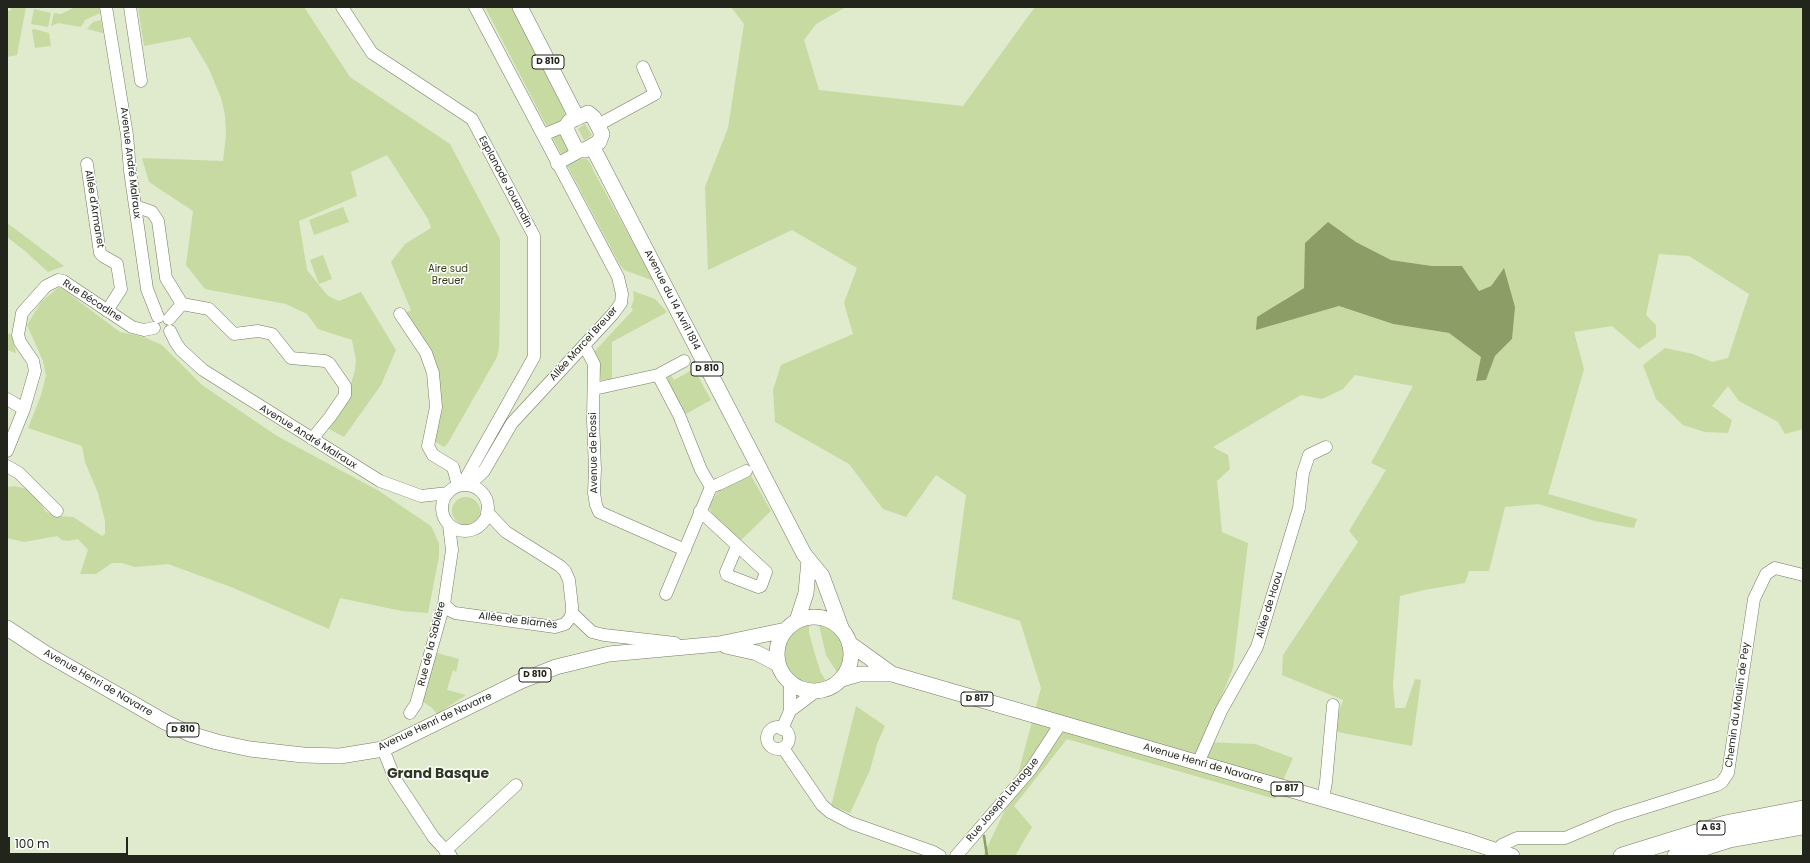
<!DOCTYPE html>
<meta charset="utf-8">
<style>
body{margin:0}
#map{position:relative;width:1810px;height:863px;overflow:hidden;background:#e0eacd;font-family:Poppins,sans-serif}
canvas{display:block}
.frame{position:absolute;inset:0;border:8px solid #22251b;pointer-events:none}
.scale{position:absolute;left:8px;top:837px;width:120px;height:18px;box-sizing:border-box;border:2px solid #22251b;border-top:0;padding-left:5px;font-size:12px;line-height:14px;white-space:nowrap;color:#22251b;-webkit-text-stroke:3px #fff;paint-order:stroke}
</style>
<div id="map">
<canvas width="1810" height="863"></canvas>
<div class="frame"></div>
<div class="scale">100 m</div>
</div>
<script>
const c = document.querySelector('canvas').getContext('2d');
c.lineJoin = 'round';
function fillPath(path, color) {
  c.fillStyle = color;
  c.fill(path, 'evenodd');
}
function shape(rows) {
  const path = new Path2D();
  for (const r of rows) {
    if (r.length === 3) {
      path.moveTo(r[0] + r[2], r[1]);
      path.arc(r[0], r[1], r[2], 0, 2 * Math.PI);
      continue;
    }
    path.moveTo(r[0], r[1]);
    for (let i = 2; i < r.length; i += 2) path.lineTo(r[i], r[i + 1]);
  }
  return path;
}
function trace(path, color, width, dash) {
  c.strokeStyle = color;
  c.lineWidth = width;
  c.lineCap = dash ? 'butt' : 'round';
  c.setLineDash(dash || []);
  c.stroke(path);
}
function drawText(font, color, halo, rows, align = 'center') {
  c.font = font + ' Poppins,sans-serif';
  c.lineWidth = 3;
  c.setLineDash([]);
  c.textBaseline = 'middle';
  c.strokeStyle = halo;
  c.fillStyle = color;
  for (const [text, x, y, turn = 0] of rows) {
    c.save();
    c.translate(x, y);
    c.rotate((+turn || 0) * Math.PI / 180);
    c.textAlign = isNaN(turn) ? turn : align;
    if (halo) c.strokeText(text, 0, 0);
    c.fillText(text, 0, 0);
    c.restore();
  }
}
const green = shape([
 [11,7,26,7,17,55,7,57,7,11,10,11],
 [75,7,99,7,100,13,85,20,81,27,58,23,51,26,54,13,61,14],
 [138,7,304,7,350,77,450,144,500,239,500,305,499,348,497,357,448,443,444,447,431,439,438,388,403,314,411,310,391,262,405,244,431,228,428,219,387,155,351,172,357,196,299,221,307,270,328,296,339,301,361,292,396,350,381,385,344,437,327,428,345,405,355,370,356,360,352,340,318,329,307,314,286,304,205,289,186,265,193,211,149,182,142,158,223,161,226,135,225,115,221,98,209,69,190,37,144,46],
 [485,7,514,7,565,106,563,107,565,115,563,120,550,127,546,125],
 [731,7,846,7,816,24,804,40,819,90,963,106,1035,7,1803,7,1803,429,1785,434,1778,422,1739,401,1728,386,1712,406,1732,420,1728,433,1705,432,1683,425,1656,399,1643,365,1665,348,1693,354,1712,362,1728,358,1749,294,1689,256,1659,254,1646,315,1656,325,1656,337,1639,349,1612,326,1574,332,1584,369,1548,494,1637,519,1634,528,1595,521,1538,504,1505,507,1489,571,1469,571,1465,583,1424,590,1400,596,1393,685,1395,708,1405,708,1415,679,1421,680,1412,746,1332,731,1343,700,1282,675,1283,655,1358,542,1349,531,1386,470,1371,463,1413,386,1355,375,1343,389,1322,399,1301,395,1213,447,1228,455,1230,469,1217,481,1222,532,1248,543,1233,668,1203,742,1255,744,1293,758,1275,799,1067,739,1014,806,1032,827,1015,856,983,856,1013,793,1041,688,1020,621,952,599,966,495,936,475,906,517,883,509,849,464,775,422,773,390,781,365,853,334,844,303,857,268,792,230,708,270,705,187,728,128,744,24],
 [1328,223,1356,242,1391,260,1432,266,1462,266,1479,291,1491,286,1503,269,1512,339,1495,356,1486,380,1476,381,1482,357,1449,333,1393,324,1339,306,1256,330,1285,299,1304,288],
 [34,9,51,13,48,27,31,24],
 [101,20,103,33,87,29,93,22],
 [34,29,49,33,51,46,35,48,32,30],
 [585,124,592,135,585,140,584,140,578,129],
 [562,129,571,149,563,157,551,135],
 [581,158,587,159,591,164,593,170,654,281,624,270,620,265,567,165],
 [343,207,349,222,314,235,309,220],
 [7,223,26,237,64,266,48,272,25,251,7,237],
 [323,255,332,279,319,284,310,260],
 [59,287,64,290,120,332,144,337,162,345,202,385,277,436,379,491,431,526,439,543,439,556,428,613,402,611,340,598,329,629,231,587,168,564,135,567,122,563,112,563,96,574,80,574,88,550,78,539,69,541,62,540,57,536,24,542,7,538,7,487,14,486,28,489,37,498,46,512,57,516,73,517,102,536,105,534,105,521,98,493,85,462,82,446,28,428,41,395,46,376,43,361,27,325,41,302],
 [633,291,655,299,667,312,612,342,612,379,601,380,599,361,594,352,633,310,631,307,634,299],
 [7,333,12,335,16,353,7,350],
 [694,369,711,400,684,415,667,382,667,379,670,374,674,380],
 [749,472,771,511,740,541,712,515,709,505,717,493,724,485],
 [466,511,14],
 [809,624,809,633,816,658,821,673,827,682,820,685,811,686,798,682,787,671,782,658,784,645,790,633,801,626],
 [819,625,832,630,838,636,843,644,844,661,838,674,826,655],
 [437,653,459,659,456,672,453,670,447,690,466,695,437,714,432,708,422,701],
 [856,706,885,726,877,744,870,770,850,813,831,806]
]);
const water = shape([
 [1328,222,1356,242,1391,260,1432,266,1462,266,1479,291,1491,286,1504,268,1515,307,1512,339,1495,356,1486,380,1476,381,1481,357,1449,333,1393,324,1339,306,1256,330,1257,317,1304,288,1305,243]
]);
const stream = shape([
 [984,836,987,856]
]);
const minor = shape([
 [106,7,127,135,130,171,147,289,158,317],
 [130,7,141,81],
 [342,7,372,53,472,119,534,236,534,357,467,476],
 [598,125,655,94,643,67],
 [543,135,567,125],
 [87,164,100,253,103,256,117,264,121,289,107,311],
 [557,164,577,153,579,150],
 [135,206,152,212,158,221,166,278,182,304,169,319],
 [182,304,209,309,234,334,258,331,272,334,291,358,325,361,329,363,345,386,345,395,330,417,312,439],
 [400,314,426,353,433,373,436,407,428,446,433,455,453,467,458,486],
 [170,331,176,343,181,350,203,370,380,481,421,496,448,493],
 [584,345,594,364,593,420,595,469,594,493,596,505,599,512,685,550],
 [658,375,679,415,701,470,711,487,666,594],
 [594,389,658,375,684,361],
 [7,399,24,409],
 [7,451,24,409,35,371,33,361,20,342,18,335,21,319,22,313,46,286,58,280,63,281,132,327,144,330,154,328],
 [7,466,19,473,57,511],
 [469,485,484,471,512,423,613,314,621,303,622,294,618,277,475,7],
 [465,508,23],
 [711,487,719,484,746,471],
 [700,511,766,572,761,586,758,587,727,575,726,572,737,546],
 [444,604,451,611,455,613,555,627,565,624,570,618,572,613,572,606,569,580,565,571,560,566,506,532,487,512],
 [572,613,592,632,604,635,675,643],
 [790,711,815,692],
 [410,713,416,704,444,604,452,550,449,525],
 [778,738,11],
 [782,729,790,711,790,683],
 [783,748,822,805,830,812,851,823,933,852,940,856],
 [383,749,395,779,434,838,451,856],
 [1198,763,1221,711,1257,647,1299,508,1303,473,1309,455,1326,447],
 [1323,799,1326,782,1333,705],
 [1496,850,1502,845,1517,838,1565,838,1615,817,1717,785,1722,782,1728,773,1754,599,1766,574,1775,568,1803,575],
 [445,851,516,785],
 [956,856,1031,769,1061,723]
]);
const major = shape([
 [520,7,577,118],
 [588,113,594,118,602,134,599,142,585,150,579,150,575,147,567,131,567,125,570,121,588,113],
 [592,146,804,554,822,576,842,630],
 [814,654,37],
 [797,621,806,593,809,560],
 [7,628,45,653,165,722,190,734,217,742,250,749,303,755,340,756,383,749,521,681,556,667,609,654,719,644,786,630],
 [849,643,892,674],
 [726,646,757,653,778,664],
 [842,679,859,674,892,674,1471,842,1512,856]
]);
const highway = shape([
 [1622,856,1725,824,1803,809],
 [1676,856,1730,839,1803,826]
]);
const shields = [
 [548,62,32],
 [707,369,32],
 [535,675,32],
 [977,699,32],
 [183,730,32],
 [1287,789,32],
 [1711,828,28]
];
const shieldNames = [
 ["D 810",548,62],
 ["D 810",707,369],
 ["D 810",535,675],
 ["D 817",977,699],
 ["D 810",183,730],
 ["D 817",1287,789],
 ["A 63",1711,828]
];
const streetNames = [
 ["Avenue André Malraux",130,163,83],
 ["Esplanade Jouandin",505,182,62],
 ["Allée d'Armanet",94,209,81],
 ["Avenue du 14 Avril 1814",672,300,63],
 ["Rue Bécadine",92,301,33],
 ["Allée Marcel Breuer",584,344,-48],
 ["Avenue André Malraux",308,437,32],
 ["Avenue de Rossi",594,453,-91],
 ["Allée de Haou",1270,605,-73],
 ["Allée de Biarnès",518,621,7],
 ["Rue de la Sablère",432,644,-76],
 ["Avenue Henri de Navarre",98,683,30],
 ["Chemin du Moulin de Pey",1738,705,-82],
 ["Avenue Henri de Navarre",435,722,-25],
 ["Avenue Henri de Navarre",1203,764,16],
 ["Rue Joseph Latxague",1003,800,-50]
];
const parkNames = [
 ["Aire sud",448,269],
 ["Breuer",448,281]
];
const districtNames = [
 ["Grand Basque",438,774]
];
fillPath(green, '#c7daa2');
fillPath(water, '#8c9e66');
trace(stream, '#8c9e66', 2.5);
trace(minor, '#747d63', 13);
trace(major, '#747d63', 16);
trace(highway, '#747d63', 18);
trace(minor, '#fff', 12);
trace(major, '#fff', 15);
trace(highway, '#fff', 17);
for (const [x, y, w] of shields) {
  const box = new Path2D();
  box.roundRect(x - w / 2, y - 7, w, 14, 3);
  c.fillStyle = '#fff';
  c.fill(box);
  trace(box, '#22251b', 1);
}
drawText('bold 9px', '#22251b', null, shieldNames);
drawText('10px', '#22251b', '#fff', streetNames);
drawText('10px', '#323d13', '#fff', parkNames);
drawText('bold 14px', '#303821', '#fff', districtNames);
</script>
